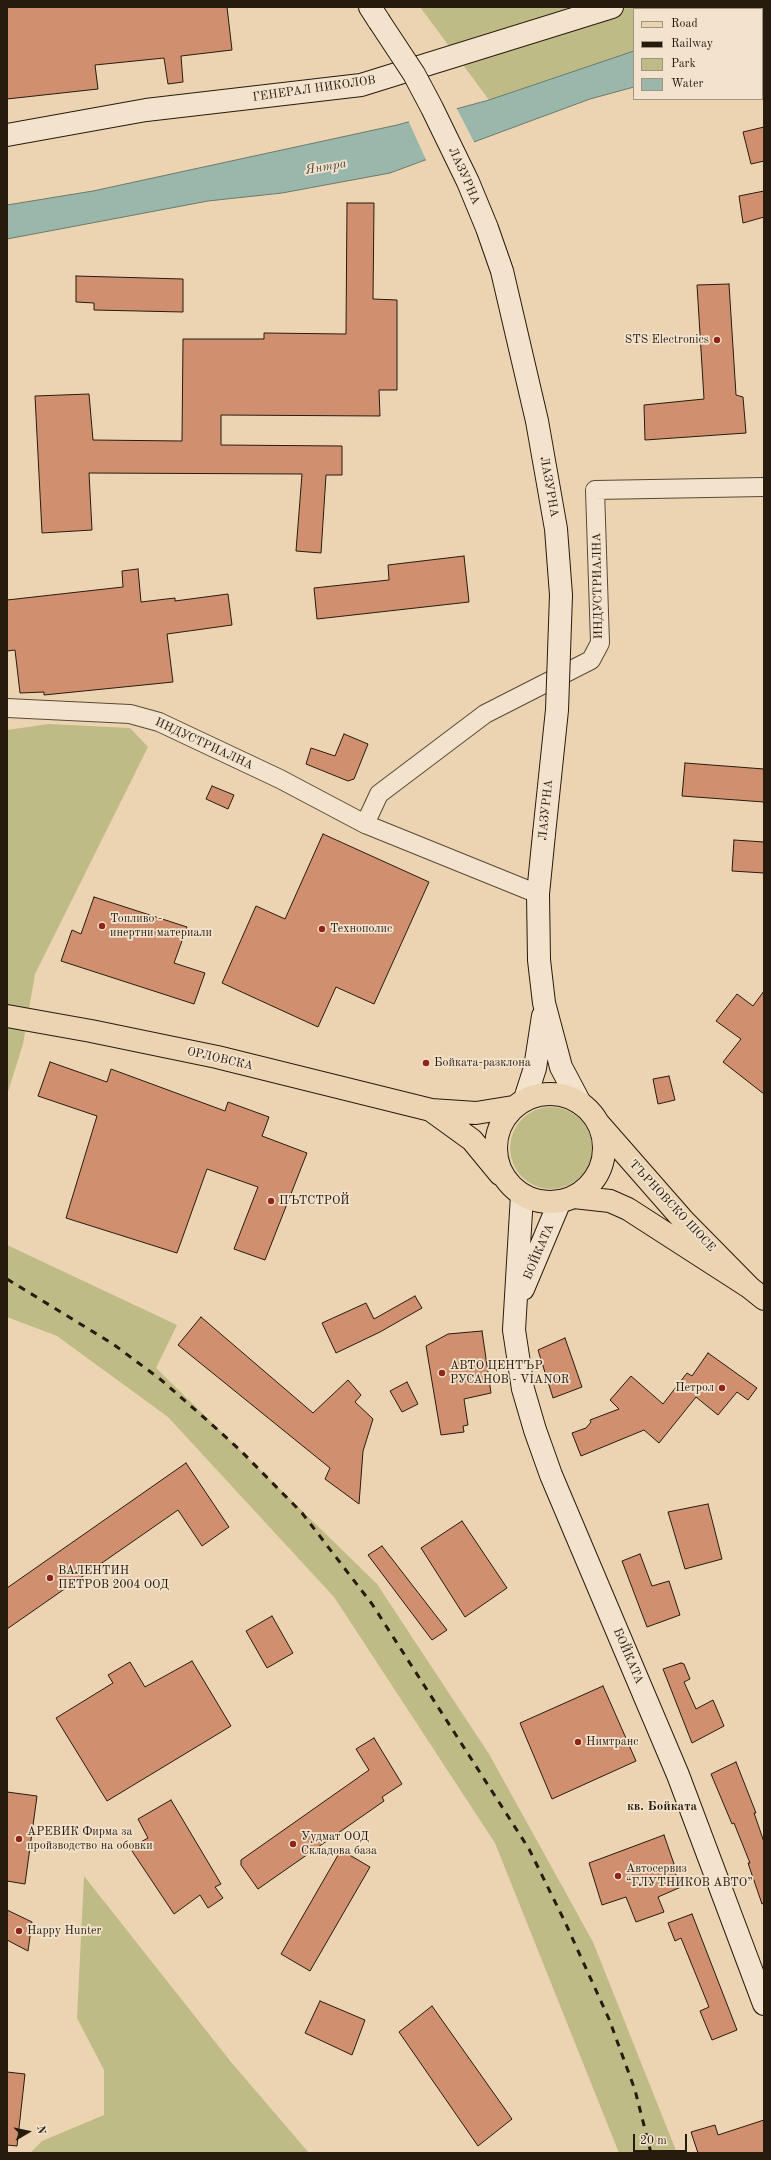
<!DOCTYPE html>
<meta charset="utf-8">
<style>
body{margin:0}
#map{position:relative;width:771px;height:2160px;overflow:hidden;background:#ecd4b2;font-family:"Old Standard TT",serif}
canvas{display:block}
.frame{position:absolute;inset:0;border:8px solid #271b0e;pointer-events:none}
.legend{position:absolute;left:633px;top:8px;width:130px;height:92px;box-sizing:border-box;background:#f3e3cd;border:1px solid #a19381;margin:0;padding:5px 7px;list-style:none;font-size:12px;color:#271b0e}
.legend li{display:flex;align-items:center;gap:8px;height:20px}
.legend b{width:20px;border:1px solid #a19381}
.north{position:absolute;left:8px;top:2112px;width:40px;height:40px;-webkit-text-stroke:3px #f3e3cd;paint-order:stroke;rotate:81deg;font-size:11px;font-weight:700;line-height:16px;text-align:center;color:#271b0e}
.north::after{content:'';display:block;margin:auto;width:14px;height:18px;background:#271b0e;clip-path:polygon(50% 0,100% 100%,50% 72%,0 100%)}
.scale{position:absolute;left:633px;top:2134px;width:54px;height:18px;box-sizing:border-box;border:2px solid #271b0e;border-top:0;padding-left:5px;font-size:12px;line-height:14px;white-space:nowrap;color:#271b0e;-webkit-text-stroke:3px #f3e3cd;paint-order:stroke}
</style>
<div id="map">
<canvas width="771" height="2160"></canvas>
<div class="frame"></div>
<ul class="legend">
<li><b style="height:5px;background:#ecd4b2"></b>Road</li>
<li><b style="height:5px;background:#271b0e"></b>Railway</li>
<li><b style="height:11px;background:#bfbb87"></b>Park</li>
<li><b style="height:11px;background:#99b8ab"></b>Water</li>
</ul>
<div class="north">N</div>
<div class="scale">20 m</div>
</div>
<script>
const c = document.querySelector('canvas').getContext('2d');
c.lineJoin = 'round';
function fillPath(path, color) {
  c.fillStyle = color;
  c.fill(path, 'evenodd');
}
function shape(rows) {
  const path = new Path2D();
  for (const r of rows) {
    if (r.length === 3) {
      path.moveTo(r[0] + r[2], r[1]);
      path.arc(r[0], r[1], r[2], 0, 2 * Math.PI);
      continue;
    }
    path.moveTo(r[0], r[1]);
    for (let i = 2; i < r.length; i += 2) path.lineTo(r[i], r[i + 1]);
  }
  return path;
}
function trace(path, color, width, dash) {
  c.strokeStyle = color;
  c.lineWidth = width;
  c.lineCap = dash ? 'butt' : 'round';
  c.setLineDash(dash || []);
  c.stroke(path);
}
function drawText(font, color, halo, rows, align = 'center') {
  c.font = font + ' "Old Standard TT",serif';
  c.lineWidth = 3.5;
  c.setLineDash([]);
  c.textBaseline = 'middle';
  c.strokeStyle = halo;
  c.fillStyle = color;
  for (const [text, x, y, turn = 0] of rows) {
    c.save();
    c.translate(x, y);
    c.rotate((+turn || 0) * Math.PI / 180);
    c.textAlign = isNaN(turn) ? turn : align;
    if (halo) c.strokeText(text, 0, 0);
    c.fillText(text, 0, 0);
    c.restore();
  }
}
const green = shape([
 [420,7,760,7,754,9,634,9,634,51,489,100],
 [49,724,130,728,148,747,35,974,23,1044,7,1095,7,730],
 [551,1148,41],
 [7,1245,177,1325,156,1368,377,1584,489,1754,593,1942,677,2153,619,2153,495,1843,334,1597,168,1417,57,1336,7,1317],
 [84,1876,231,2062,309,2153,30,2153,42,2141,104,2115,104,2070,77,2018]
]);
const water = shape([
 [634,51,634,87,590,99,390,173,282,193,208,201,7,239,7,205,93,191,397,125,489,100,634,51]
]);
const pier = shape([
 [456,107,475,144,427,162,408,120]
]);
const building = shape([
 [7,7,227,7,232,50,181,56,183,82,168,84,164,58,95,65,98,89,7,99,7,7],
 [764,127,764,161,751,164,743,132,764,127],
 [764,191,764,217,743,223,739,196,764,191],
 [347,203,374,203,373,299,397,300,397,390,379,390,380,416,221,415,221,445,342,446,342,475,326,475,321,553,296,551,302,474,89,473,92,530,42,533,35,396,89,394,93,440,182,441,183,339,264,339,264,333,346,334,347,203],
 [76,276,183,279,183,312,94,310,94,303,76,302,76,276],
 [729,284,736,395,743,397,746,433,645,440,644,405,704,399,697,285,729,284],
 [464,556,469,602,317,619,314,588,389,580,388,565,464,556],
 [138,569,141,602,175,598,175,601,228,594,232,625,167,634,173,682,44,695,44,692,20,693,15,650,7,651,7,600,123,587,122,571,138,569],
 [344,734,368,744,354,779,348,781,306,764,311,748,335,756,344,734],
 [685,763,764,769,764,802,682,796,685,763],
 [212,786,234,795,228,809,206,799,212,786],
 [323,834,429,882,374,1004,336,987,318,1027,222,983,256,906,285,919,323,834],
 [734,840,764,842,764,873,732,871,734,840],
 [94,897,187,927,174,963,205,973,194,1004,61,961,72,930,81,934,94,897],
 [764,991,764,1094,723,1062,741,1039,716,1021,737,994,753,1006,764,991],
 [50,1062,107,1082,111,1069,225,1111,228,1102,269,1117,262,1136,307,1153,265,1260,234,1249,258,1187,207,1169,177,1253,66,1218,97,1116,38,1096,50,1062],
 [669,1076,675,1100,658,1104,653,1079,669,1076],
 [415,1296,422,1308,380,1332,336,1353,322,1323,366,1303,374,1319,415,1296],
 [201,1317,313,1413,348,1380,361,1395,355,1402,373,1419,363,1451,359,1504,325,1479,330,1468,178,1345,201,1317],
 [482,1331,491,1393,464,1399,468,1425,463,1426,464,1432,441,1435,426,1346,448,1334,482,1331],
 [565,1338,582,1387,553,1398,538,1350,565,1338],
 [708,1353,757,1388,748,1400,737,1392,718,1415,696,1397,659,1443,644,1430,581,1456,572,1433,586,1428,591,1422,590,1420,619,1409,610,1400,631,1376,663,1404,687,1373,692,1376,708,1353],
 [407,1382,418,1404,402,1412,390,1391,407,1382],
 [186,1463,229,1527,202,1546,178,1510,7,1629,7,1588,186,1463],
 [708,1504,722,1559,685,1569,668,1512,708,1504],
 [462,1521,507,1588,465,1617,421,1548,462,1521],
 [382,1546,447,1630,432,1640,368,1555,382,1546],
 [640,1554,652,1586,669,1581,680,1615,647,1627,622,1561,640,1554],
 [272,1616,293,1653,267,1668,246,1631,272,1616],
 [192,1661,231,1726,107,1801,56,1718,113,1683,108,1675,130,1662,145,1687,192,1661],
 [681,1663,684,1664,690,1679,684,1682,696,1709,713,1700,724,1726,692,1743,663,1669,681,1663],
 [603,1686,636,1761,552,1799,520,1723,603,1686],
 [374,1738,402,1784,382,1797,384,1801,258,1889,241,1865,241,1860,369,1770,356,1749,374,1738],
 [736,1762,756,1813,754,1813,764,1842,764,1903,762,1904,748,1863,750,1863,734,1823,732,1824,711,1774,736,1762],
 [7,1792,37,1796,25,1884,7,1881,7,1792],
 [171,1800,221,1884,215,1887,223,1898,208,1908,200,1895,174,1914,130,1848,148,1838,138,1819,171,1800],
 [664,1835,674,1864,672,1865,681,1887,658,1897,664,1912,636,1922,626,1897,602,1905,589,1863,664,1835],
 [341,1850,370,1867,310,1971,281,1954,341,1850],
 [7,1910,32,1922,28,1951,7,1940,7,1910],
 [692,1914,737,2030,712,2040,700,2011,709,2007,681,1938,675,1941,668,1923,692,1914],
 [320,2001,365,2020,352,2055,305,2033,320,2001],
 [432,2006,512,2119,478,2146,399,2032,432,2006],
 [7,2072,25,2074,17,2146,7,2145,7,2072],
 [764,2120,764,2153,698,2153,691,2132,715,2125,718,2135,764,2120]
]);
const street = shape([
 [7,708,130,714,159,722,280,779,365,824,538,894],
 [365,824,379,794,485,714,591,660,600,643,595,490,764,487]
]);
const secondary = shape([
 [370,7,379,21],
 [7,135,146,110,361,85,612,7],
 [544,834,538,894,539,960,544,1003,561,1067,580,1103],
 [525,1099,535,1068,543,1016],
 [522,1195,514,1330,523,1389,535,1430,551,1475,678,1775,764,2004],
 [523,1289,560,1201]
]);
const primary = shape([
 [7,1016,91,1031,217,1057,431,1110,476,1113,513,1107],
 [550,1148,54],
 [432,1111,472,1140,500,1174],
 [599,1124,684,1221,749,1287],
 [574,1197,610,1201,628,1209,749,1287,764,1299]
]);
const rail = shape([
 [7,1279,113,1344,160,1379,208,1421,241,1451,302,1513,372,1604,529,1849,565,1922,609,2019,635,2090,651,2153]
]);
const secondaryBridge = shape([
 [379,21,414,74,432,108,468,182,487,228,502,271,537,421,556,529,561,595,557,710,544,834]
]);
const markers = [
 [717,340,4,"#8f2418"],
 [102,926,4,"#8f2418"],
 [322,929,4,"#8f2418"],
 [426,1063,4,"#8f2418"],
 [271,1201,4,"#8f2418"],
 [442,1373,4,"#8f2418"],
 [722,1388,4,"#8f2418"],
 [50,1578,4,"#8f2418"],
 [578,1742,4,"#8f2418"],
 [19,1839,4,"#8f2418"],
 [293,1844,4,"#8f2418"],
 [618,1876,4,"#8f2418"],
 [19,1931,4,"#8f2418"]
];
const streetNames = [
 ["ГЕНЕРАЛ НИКОЛОВ",314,89,-8],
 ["ЛАЗУРНА",464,176,66],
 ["ЛАЗУРНА",549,487,80],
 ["ИНДУСТРИАЛНА",598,586,-91],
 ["ИНДУСТРИАЛНА",204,744,25],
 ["ЛАЗУРНА",546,810,-84],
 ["ОРЛОВСКА",220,1059,13],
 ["ТЪРНОВСКО ШОСЕ",672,1206,47],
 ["БОЙКАТА",539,1252,-67],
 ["БОЙКАТА",628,1656,67]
];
const poiNames = [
 ["STS Electronics",709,340,"right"],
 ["Топливо -",110,919],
 ["инертни материали",110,933],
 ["Технополис",330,929],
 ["Бойката-разклона",434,1063],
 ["ПЪТСТРОЙ",279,1201],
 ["АВТО ЦЕНТЪР",450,1366],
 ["РУСАНОВ - VIANOR",450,1380],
 ["Петрол",714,1388,"right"],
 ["ВАЛЕНТИН",58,1571],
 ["ПЕТРОВ 2004 ООД",58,1585],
 ["Нимтранс",586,1742],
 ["АРЕВИК Фирма за",27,1832],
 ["пройзводство на обовки",27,1846],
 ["Уудмат ООД",301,1837],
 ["Складова база",301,1851],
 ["Автосервиз",626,1869],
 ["“ГЛУТНИКОВ АВТО”",626,1883],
 ["Happy Hunter",27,1931]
];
const waterNames = [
 ["Янтра",326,167,-10]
];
const neighbourhoodNames = [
 ["кв. Бойката",662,1807]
];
fillPath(green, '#bfbb87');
fillPath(water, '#99b8ab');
trace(water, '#6b796c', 1);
fillPath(pier, '#ecd4b2');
fillPath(building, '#d09070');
trace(building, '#271b0e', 1);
trace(street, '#584937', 20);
trace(secondary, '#271b0e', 24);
trace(primary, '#271b0e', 24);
trace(street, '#f3e3cd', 18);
trace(secondary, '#f3e3cd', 22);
trace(primary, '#ecd4b2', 22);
trace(rail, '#271b0e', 3, [7, 7]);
trace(secondaryBridge, '#271b0e', 24, []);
trace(secondaryBridge, '#f3e3cd', 22);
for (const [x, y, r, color] of markers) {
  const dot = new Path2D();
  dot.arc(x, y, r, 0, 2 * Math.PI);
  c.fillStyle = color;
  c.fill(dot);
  trace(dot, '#f3e3cd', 1.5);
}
drawText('12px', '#271b0e', '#f3e3cd', streetNames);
drawText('12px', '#271b0e', '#f3e3cd', poiNames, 'left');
drawText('italic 13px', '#494a3d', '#f3e3cd', waterNames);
drawText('bold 13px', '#271b0e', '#f3e3cd', neighbourhoodNames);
</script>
